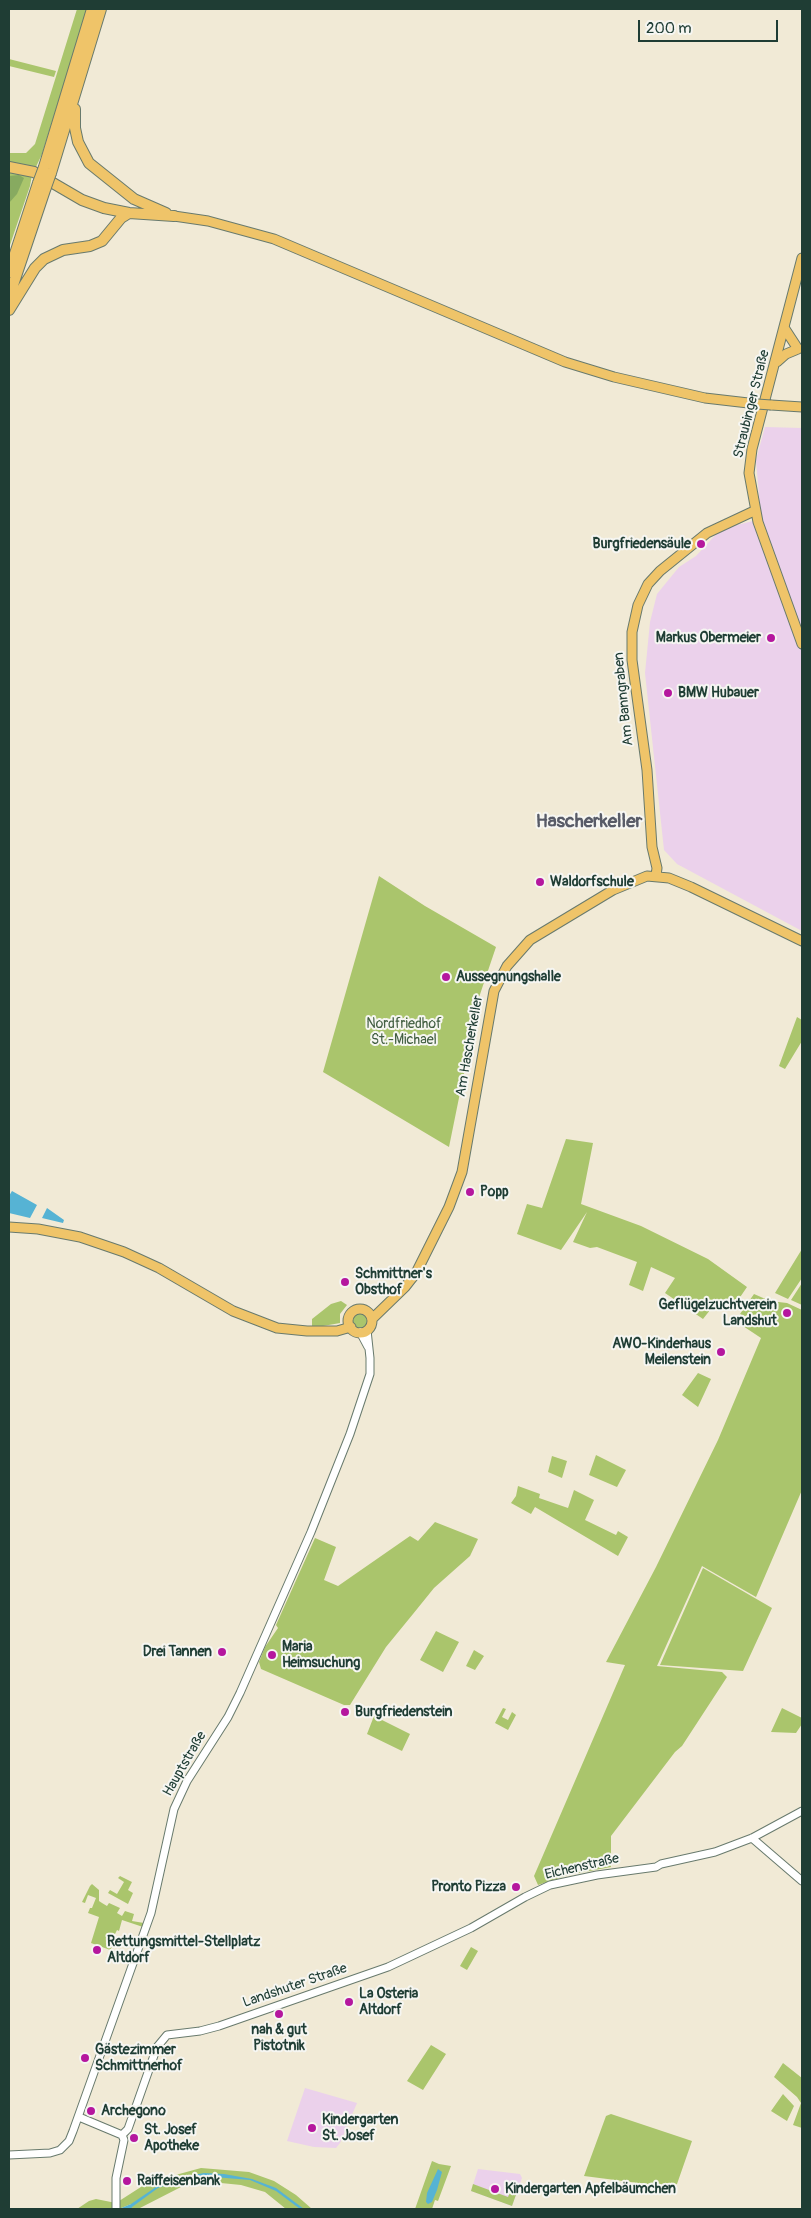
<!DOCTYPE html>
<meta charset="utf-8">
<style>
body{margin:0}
#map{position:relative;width:811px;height:2218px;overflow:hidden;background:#f1ead6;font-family:Pangolin,sans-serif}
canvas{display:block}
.frame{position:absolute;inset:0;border:10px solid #1f3d34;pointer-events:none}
.scale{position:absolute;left:638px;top:20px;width:140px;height:22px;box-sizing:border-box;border:2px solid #1f3d34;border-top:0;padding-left:6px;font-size:15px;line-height:18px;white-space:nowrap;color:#1f3d34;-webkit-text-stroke:4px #f6f6f2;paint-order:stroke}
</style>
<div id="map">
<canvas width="811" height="2218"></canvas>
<div class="frame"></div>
<div class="scale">200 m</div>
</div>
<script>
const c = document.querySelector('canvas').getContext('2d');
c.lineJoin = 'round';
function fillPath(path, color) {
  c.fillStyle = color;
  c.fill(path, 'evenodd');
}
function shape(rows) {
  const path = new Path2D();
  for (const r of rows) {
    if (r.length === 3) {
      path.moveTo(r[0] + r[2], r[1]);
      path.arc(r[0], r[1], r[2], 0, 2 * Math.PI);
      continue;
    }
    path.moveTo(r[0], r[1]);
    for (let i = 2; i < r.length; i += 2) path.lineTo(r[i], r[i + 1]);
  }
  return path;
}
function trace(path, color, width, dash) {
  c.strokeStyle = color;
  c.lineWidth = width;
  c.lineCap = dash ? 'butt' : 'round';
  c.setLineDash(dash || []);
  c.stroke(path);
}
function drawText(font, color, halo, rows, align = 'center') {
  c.font = font + ' Pangolin,sans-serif';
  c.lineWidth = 4;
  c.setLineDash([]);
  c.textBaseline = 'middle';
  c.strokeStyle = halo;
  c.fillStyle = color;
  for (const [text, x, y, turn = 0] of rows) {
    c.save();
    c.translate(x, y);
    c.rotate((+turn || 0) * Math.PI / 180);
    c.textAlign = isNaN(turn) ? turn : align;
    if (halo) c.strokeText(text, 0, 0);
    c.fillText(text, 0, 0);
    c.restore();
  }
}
const built = shape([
 [765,427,802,428,802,931,677,864,664,850,645,673,650,622,657,594,679,567,696,556,721,529,761,519,756,460],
 [305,2088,357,2103,340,2143,336,2148,314,2147,287,2141],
 [478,2169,520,2174,522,2178,512,2206,471,2191]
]);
const green = shape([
 [77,9,87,9,42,154,35,169,9,164,9,153,26,153,35,144],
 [9,59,56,71,54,77,9,66],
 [9,171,32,175,30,186,9,248],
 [379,876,425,906,496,947,472,1018,475,1019,449,1147,323,1072],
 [797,1017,802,1020,802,1041,785,1069,779,1066],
 [566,1139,593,1143,581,1204,641,1226,708,1259,747,1287,732,1309,718,1300,703,1319,665,1293,675,1278,651,1267,643,1291,629,1285,637,1262,597,1247,590,1248,573,1242,587,1212,561,1250,517,1234,527,1204,542,1208],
 [802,1249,802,1278,788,1299,775,1293],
 [802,1283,802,1305,791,1300],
 [754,1294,770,1301,787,1303,802,1310,802,1490,756,1597,702,1566,657,1666,722,1672,727,1677,682,1746,675,1752,611,1836,611,1867,568,1875,538,1885,534,1876,625,1665,606,1662,656,1567,718,1440,761,1338,743,1326,747,1318,740,1314],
 [341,1301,347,1305,340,1314,340,1323,312,1328,312,1319,331,1304],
 [360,1320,9],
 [698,1373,711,1379,698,1407,682,1395],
 [596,1455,626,1470,617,1487,589,1475],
 [552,1456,567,1461,562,1478,548,1472],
 [518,1486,540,1494,539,1498,568,1508,574,1490,594,1500,585,1520,616,1535,618,1531,628,1537,618,1556,535,1507,531,1514,511,1503,516,1496],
 [435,1522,478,1539,470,1556,434,1588,413,1614,386,1647,350,1705,344,1705,261,1669,259,1662,265,1647,278,1628,276,1625,315,1538,336,1547,324,1580,338,1586,410,1536,418,1541],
 [703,1568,772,1608,743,1671,660,1665],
 [436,1631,459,1642,443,1672,420,1660],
 [474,1650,484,1656,475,1670,466,1666],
 [503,1708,506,1709,502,1717,508,1720,512,1712,516,1715,508,1730,495,1723],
 [782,1708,802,1718,802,1724,796,1733,771,1732],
 [374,1716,410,1734,402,1751,367,1734],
 [120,1876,132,1882,128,1890,133,1893,128,1904,108,1893,110,1890,117,1894,124,1882,118,1878],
 [92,1884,99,1890,99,1901,102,1903,107,1906,109,1903,120,1908,117,1913,122,1916,125,1911,134,1914,132,1921,144,1923,143,1927,122,1920,119,1931,117,1930,115,1934,111,1949,113,1951,91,1943,99,1917,88,1913,90,1908,92,1908,96,1898,88,1895,85,1903,82,1902,90,1886],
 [471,1947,478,1951,467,1970,460,1966],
 [431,2045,446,2054,423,2090,407,2081],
 [783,2063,802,2078,802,2128,793,2125,801,2103,797,2097,774,2077],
 [783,2094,794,2106,787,2121,771,2111],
 [611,2114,692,2141,677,2184,667,2189,662,2186,584,2176,606,2116],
 [432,2161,439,2164,451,2166,438,2201,435,2200,432,2209,415,2209],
 [201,2168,249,2172,274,2181,296,2195,312,2209,286,2209,265,2192,241,2185,221,2183,181,2187,138,2209,131,2209,131,2204,119,2209,77,2209,89,2201,96,2199,116,2203,158,2176,161,2179],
 [473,2184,508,2197,511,2190,517,2192,512,2206,471,2191]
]);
const forest = shape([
 [19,175,24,178,17,194,9,203,9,176]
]);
const water = shape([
 [12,1191,37,1205,30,1218,9,1213,9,1196],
 [47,1208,64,1220,63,1223,42,1218],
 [438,2169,442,2172,437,2190,432,2202,428,2204,426,2202,427,2193],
 [204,2173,224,2174,252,2179,276,2188,304,2209,300,2209,276,2191,250,2180,202,2176,188,2178,158,2188,132,2207,131,2209,119,2209,131,2204,156,2187,188,2176]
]);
const minor = shape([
 [360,1332,368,1347],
 [752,1838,802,1881],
 [79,2117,122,2135,124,2140,116,2178,116,2209],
 [122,2135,128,2129,157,2047,167,2035,200,2031,219,2026,388,1967,471,1928,525,1897,550,1885,597,1875,656,1867,661,1864,715,1852,752,1838,802,1811],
 [9,2155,50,2153,60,2150,69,2141,73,2131,151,1913,174,1809,187,1781,228,1717,240,1693,311,1532,350,1434,370,1374,370,1358,367,1330]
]);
const major = shape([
 [174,216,208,221,274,239,565,362,614,377,705,398,757,404],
 [802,258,752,449,749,473,758,522,802,644],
 [785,329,798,349],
 [777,362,786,354,798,349],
 [771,405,802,407],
 [656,876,657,868,652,847,647,770,632,660,632,632,638,605,648,584,660,571,707,533,754,511],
 [9,1227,38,1229,80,1237,124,1252,159,1268,233,1311,277,1328,307,1331,337,1331,351,1327],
 [360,1321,12],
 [372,1319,405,1287,416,1273,449,1207,462,1172,494,991,507,966,530,940,613,890,647,876,669,878,691,887,802,941]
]);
const highway = shape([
 [75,109,75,128,78,142,89,163,134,199,166,213],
 [9,167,34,172,82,200,104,208,129,213,174,216],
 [44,167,92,9],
 [51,173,101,9],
 [9,272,38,183],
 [9,297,46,187],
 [9,310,35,268,44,259,63,250,90,246,102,241,121,218,129,213]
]);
const majorBridge = shape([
 [757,404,771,405]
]);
const highwayBridge = shape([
 [38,183,44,167],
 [46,187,51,173]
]);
const markers = [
 [701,544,5,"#b5179e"],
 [771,638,5,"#b5179e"],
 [668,693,5,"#b5179e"],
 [540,882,5,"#b5179e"],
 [446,977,5,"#b5179e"],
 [470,1192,5,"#b5179e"],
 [345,1282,5,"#b5179e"],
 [787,1313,5,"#b5179e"],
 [721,1352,5,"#b5179e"],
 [222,1652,5,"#b5179e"],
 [272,1655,5,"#b5179e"],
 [345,1712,5,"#b5179e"],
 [516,1887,5,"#b5179e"],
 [97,1950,5,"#b5179e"],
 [349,2002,5,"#b5179e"],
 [279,2014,5,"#b5179e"],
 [85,2058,5,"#b5179e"],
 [91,2111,5,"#b5179e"],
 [312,2128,5,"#b5179e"],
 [134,2138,5,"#b5179e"],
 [127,2181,5,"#b5179e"],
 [495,2189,5,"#b5179e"]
];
const streetNames = [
 ["Straubinger Straße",752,404,-76],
 ["Am Banngraben",624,699,-96],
 ["Am Hascherkeller",470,1046,-80],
 ["Hauptstraße",185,1764,-60],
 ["Eichenstraße",582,1867,-13],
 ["Landshuter Straße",295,1986,-19]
];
const poiNames = [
 ["Burgfriedensäule",691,544,"right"],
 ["Markus Obermeier",761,638,"right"],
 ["BMW Hubauer",678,693],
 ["Waldorfschule",550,882],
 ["Aussegnungshalle",456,977],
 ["Popp",480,1192],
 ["Schmittner's",355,1274],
 ["Obsthof",355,1290],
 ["Geflügelzuchtverein",777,1305,"right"],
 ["Landshut",777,1321,"right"],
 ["AWO-Kinderhaus",711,1344,"right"],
 ["Meilenstein",711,1360,"right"],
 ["Maria",282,1647],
 ["Heimsuchung",282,1663],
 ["Drei Tannen",212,1652,"right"],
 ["Burgfriedenstein",355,1712],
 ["Pronto Pizza",506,1887,"right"],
 ["Rettungsmittel-Stellplatz",107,1942],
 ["Altdorf",107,1958],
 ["La Osteria",359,1994],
 ["Altdorf",359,2010],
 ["nah & gut",279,2030,"center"],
 ["Pistotnik",279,2046,"center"],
 ["Gästezimmer",95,2050],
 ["Schmittnerhof",95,2066],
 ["Archegono",101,2111],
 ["Kindergarten",322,2120],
 ["St. Josef",322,2136],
 ["St. Josef",144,2130],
 ["Apotheke",144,2146],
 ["Raiffeisenbank",137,2181],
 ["Kindergarten Apfelbäumchen",505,2189]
];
const parkNames = [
 ["Nordfriedhof",404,1024],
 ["St.-Michael",404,1040]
];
const districtNames = [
 ["Hascherkeller",589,822]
];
fillPath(built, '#ebd1eb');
fillPath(green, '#aac56c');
fillPath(forest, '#87aa60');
fillPath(water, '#56b3d4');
trace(minor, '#687a6d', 9);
trace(major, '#687a6d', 11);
trace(highway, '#687a6d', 12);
trace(minor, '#fff', 7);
trace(major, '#efc469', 9);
trace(highway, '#efc469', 10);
trace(majorBridge, '#687a6d', 11, []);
trace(highwayBridge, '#687a6d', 12, []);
trace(majorBridge, '#efc469', 9);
trace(highwayBridge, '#efc469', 10);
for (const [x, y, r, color] of markers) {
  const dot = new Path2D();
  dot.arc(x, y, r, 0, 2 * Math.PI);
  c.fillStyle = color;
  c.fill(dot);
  trace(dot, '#f6f6f2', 2);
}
drawText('14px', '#1f3d34', '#f6f6f2', streetNames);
drawText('bold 14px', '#1f3d34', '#f6f6f2', poiNames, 'left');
drawText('14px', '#425f42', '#f6f6f2', parkNames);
drawText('bold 19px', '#585b67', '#f6f6f2', districtNames);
</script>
